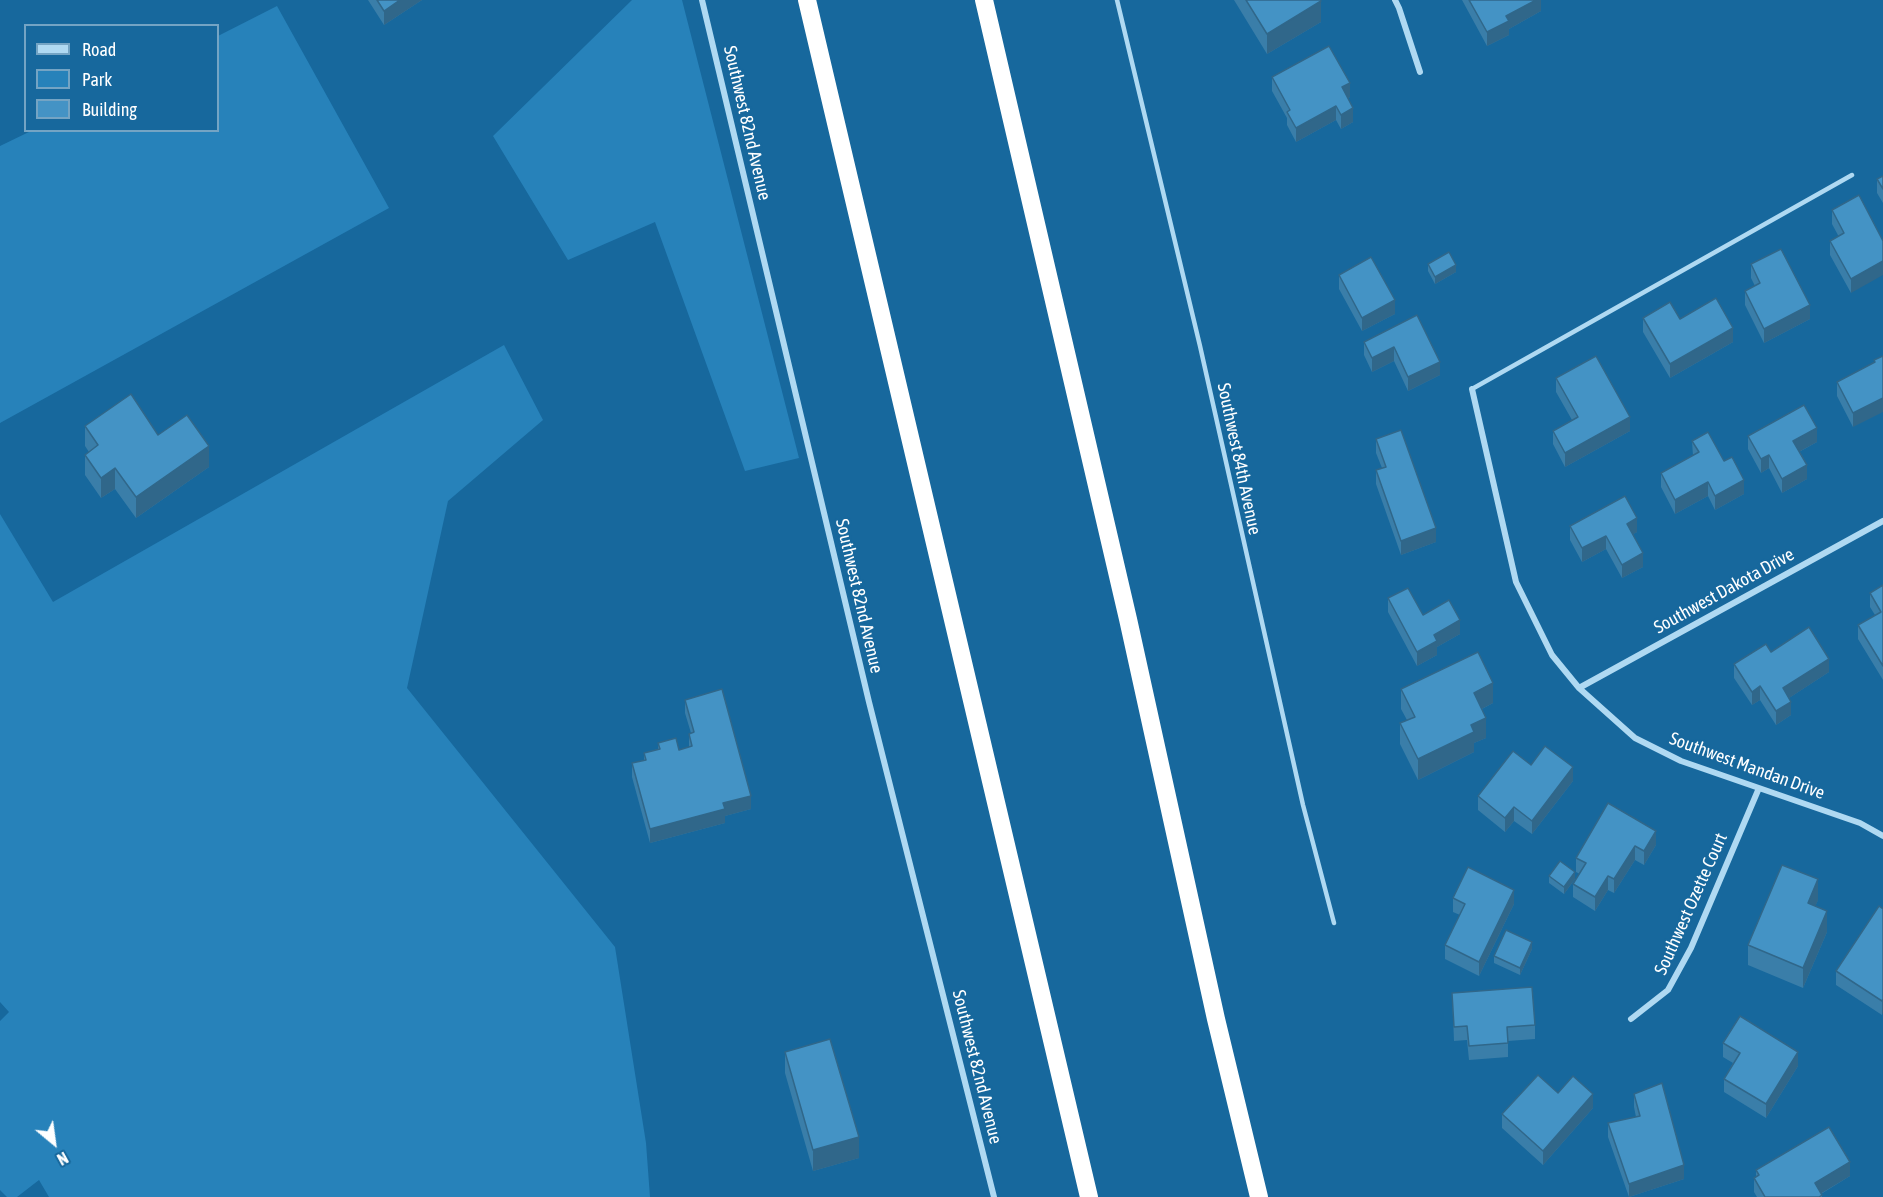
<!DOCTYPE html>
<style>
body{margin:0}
#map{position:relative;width:1883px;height:1197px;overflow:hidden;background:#17689d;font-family:"Asap Condensed",sans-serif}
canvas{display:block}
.legend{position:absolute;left:24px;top:24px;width:195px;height:108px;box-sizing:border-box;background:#17689d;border:2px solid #74a4c4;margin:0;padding:8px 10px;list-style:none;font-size:18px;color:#fff}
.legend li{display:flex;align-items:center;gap:12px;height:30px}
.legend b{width:30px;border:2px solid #74a4c4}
.north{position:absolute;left:24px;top:1113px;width:60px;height:60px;-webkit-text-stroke:4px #17689d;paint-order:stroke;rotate:151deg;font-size:16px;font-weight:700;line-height:24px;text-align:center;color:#fff}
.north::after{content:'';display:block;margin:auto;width:21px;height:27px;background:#fff;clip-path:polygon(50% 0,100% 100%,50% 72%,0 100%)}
</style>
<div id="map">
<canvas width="1883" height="1197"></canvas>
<ul class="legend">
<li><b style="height:8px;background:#afd9f2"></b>Road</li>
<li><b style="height:16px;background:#2782ba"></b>Park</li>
<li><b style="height:16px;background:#4493c5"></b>Building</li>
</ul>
<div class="north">N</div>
</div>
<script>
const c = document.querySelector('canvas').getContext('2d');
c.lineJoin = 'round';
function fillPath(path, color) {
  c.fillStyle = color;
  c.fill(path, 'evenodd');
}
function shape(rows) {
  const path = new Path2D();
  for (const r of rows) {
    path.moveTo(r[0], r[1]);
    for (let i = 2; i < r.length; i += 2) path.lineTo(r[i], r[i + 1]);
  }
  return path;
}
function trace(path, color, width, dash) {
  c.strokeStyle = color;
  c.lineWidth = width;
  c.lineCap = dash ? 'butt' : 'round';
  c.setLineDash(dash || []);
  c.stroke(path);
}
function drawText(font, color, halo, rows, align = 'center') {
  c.font = font + ' "Asap Condensed",sans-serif';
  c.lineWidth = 4.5;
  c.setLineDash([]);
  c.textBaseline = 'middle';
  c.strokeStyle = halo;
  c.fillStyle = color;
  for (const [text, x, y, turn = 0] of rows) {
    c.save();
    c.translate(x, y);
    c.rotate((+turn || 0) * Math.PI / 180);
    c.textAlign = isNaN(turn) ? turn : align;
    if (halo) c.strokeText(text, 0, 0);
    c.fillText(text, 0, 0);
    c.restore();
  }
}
const green = shape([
 [632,0,682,0,799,458,745,471,655,222,568,260,493,136],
 [277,6,389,208,0,423,0,146,31,131,218,130,218,36],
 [504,345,543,420,448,501,407,688,615,947,646,1143,650,1197,49,1197,39,1180,17,1197,7,1197,0,1190,0,1021,9,1012,0,1002,0,514,53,602]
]);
const service = shape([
 [1117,0,1200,346,1303,805,1334,923],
 [1472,389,1852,175]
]);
const minor = shape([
 [702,0,869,702,994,1197],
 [1395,0,1399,8,1420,72],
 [1472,389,1516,582,1552,655,1579,688,1635,738,1681,761,1860,823,1883,836],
 [1579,688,1883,521],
 [1631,1019,1668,990,1691,948,1759,788]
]);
const motorway = shape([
 [807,0,1089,1197],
 [984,0,1128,619,1216,1019,1259,1197]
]);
const wall = shape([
 [368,0,422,0,384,25],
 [1234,0,1320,0,1321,22,1267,54],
 [1462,0,1541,0,1541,11,1509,29,1509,35,1487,46],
 [1272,77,1350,97,1348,98,1353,122,1341,129,1336,120,1296,142,1287,125,1287,118,1272,91],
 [1883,176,1883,203,1877,193,1877,179],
 [1832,210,1883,241,1851,293,1830,255,1830,241,1839,237,1832,224],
 [1428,264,1456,272,1435,284,1428,271],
 [1751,264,1810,319,1764,343,1745,305,1745,291,1755,286,1751,278],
 [1339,275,1395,314,1362,331,1339,289],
 [1417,315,1440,375,1408,391,1394,361,1372,372,1364,355,1364,342],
 [1643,318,1680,319,1733,342,1670,378,1643,332],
 [1883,356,1853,427,1837,396,1837,382,1874,363,1874,360],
 [1556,378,1630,431,1565,467,1553,444,1553,431,1572,420,1556,392],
 [85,426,158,435,209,467,136,518,115,489,101,498,85,475,85,455,89,452,85,446],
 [1748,436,1817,442,1799,452,1807,479,1782,493,1769,468,1761,473,1748,449],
 [1376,439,1436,542,1401,555,1376,484,1376,470,1382,468,1376,453],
 [1692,441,1724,461,1744,494,1715,510,1708,496,1675,514,1661,487,1661,473,1693,456],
 [1570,526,1637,532,1633,534,1643,567,1622,578,1606,549,1582,562,1570,540],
 [1883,585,1883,680,1858,639,1858,625,1875,615,1870,607,1870,593],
 [1388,598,1423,615,1460,634,1437,647,1437,655,1417,666,1388,612],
 [1771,652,1829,672,1789,698,1791,715,1776,725,1760,700,1752,705,1734,678,1734,664],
 [1401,689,1493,703,1482,709,1486,738,1474,743,1474,752,1418,780,1400,744,1400,723,1407,720,1401,709],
 [685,700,751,809,725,816,725,823,650,843,632,777,632,763,644,761,644,753,658,749,658,743,679,750,689,747,689,734,691,733,685,713],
 [1573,781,1532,834,1514,821,1505,832,1478,810,1478,796],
 [1608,803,1656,845,1644,865,1635,860,1614,893,1608,890,1595,911,1573,897,1573,884,1580,874,1576,872,1576,858],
 [1549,876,1575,879,1564,894,1549,883],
 [1453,898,1514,904,1479,976,1445,959,1445,945,1460,915,1453,912],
 [1818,900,1815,906,1827,932,1803,988,1748,965,1748,945],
 [1883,909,1882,1015,1836,985,1836,971],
 [1532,949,1520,975,1494,963,1494,956],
 [1452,993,1535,1025,1535,1039,1508,1041,1508,1057,1469,1060,1467,1040,1454,1041],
 [1723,1043,1798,1066,1766,1118,1724,1092,1724,1079,1733,1063,1723,1057],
 [785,1052,859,1158,813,1171,785,1073],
 [1634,1094,1684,1179,1629,1197,1608,1137,1608,1123,1636,1117,1634,1107],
 [1593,1108,1543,1165,1502,1128,1502,1114],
 [1756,1170,1850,1176,1821,1194,1822,1197,1757,1197,1754,1192,1754,1178,1756,1177]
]);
const shadedWall = shape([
 [400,0,422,0,384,25,384,11],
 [1536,0,1541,0,1541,11,1509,29,1509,35,1487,46,1487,32,1506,16],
 [1321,1,1321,22,1267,54,1267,34],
 [1350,83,1350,97,1342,101,1342,87],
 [1336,106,1336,120,1296,142,1296,128],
 [1353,108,1353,122,1341,129,1341,115],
 [1883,261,1883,275,1851,293,1851,279],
 [1456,265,1456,272,1435,284,1435,277],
 [1395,300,1395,314,1362,331,1362,318],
 [1810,305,1810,319,1764,343,1764,329],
 [1733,328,1733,342,1670,378,1670,364],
 [1394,347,1394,361,1372,372,1372,358],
 [1440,362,1440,375,1408,391,1408,377],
 [1883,398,1883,412,1853,427,1853,413],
 [1630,417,1630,431,1565,467,1565,453],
 [1817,428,1817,442,1793,455,1793,441],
 [209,446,209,467,136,518,136,497],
 [1769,455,1769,468,1761,473,1761,459],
 [1807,465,1807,479,1782,493,1782,479],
 [115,468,115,489,101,498,101,478],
 [1744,480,1744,494,1715,510,1715,496],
 [1708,482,1708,496,1675,514,1675,500],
 [1637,518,1637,532,1627,538,1627,524],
 [1436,528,1436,542,1401,555,1401,541],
 [1606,536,1606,549,1582,562,1582,548],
 [1643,553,1643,567,1622,578,1622,565],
 [1460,620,1460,634,1437,647,1437,655,1417,666,1417,652,1434,635],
 [1829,659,1829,672,1783,702,1783,688],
 [1493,683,1493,703,1474,713,1474,693],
 [1760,686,1760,700,1752,705,1752,692],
 [1791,702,1791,715,1776,725,1776,711],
 [1486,718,1486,738,1474,743,1474,752,1418,780,1418,759,1471,725],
 [1573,767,1573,781,1532,834,1532,821],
 [751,796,751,809,725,816,725,823,650,843,650,829,723,803],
 [1514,807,1514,821,1505,832,1505,818],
 [1656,831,1656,845,1644,865,1644,851],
 [1635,846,1635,860,1614,893,1614,879],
 [1575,872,1575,879,1564,894,1564,887],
 [1608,876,1608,890,1595,911,1595,897],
 [1818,879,1818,900,1808,923,1808,903],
 [1514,890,1514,904,1479,976,1479,962],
 [1827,911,1827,932,1803,988,1803,968],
 [1532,942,1532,949,1520,975,1520,968],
 [1883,999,1883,1013,1882,1015,1882,1001],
 [1798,1052,1798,1066,1766,1118,1766,1104],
 [1593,1094,1593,1108,1543,1165,1543,1151],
 [859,1137,859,1158,813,1171,813,1150],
 [1850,1162,1850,1176,1815,1197,1815,1183],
 [1684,1165,1684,1179,1629,1197,1629,1184]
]);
const building = shape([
 [377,0,400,0,384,11,377,0],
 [1246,0,1320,0,1321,1,1267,34,1246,0],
 [1469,0,1536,0,1506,16,1509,21,1487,32,1469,0],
 [1329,46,1350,83,1342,87,1353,108,1341,115,1336,106,1296,128,1287,112,1290,110,1272,77,1329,46],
 [1883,176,1883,189,1877,179,1883,176],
 [1859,195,1883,241,1883,261,1851,279,1830,241,1844,233,1832,210,1859,195],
 [1781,249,1810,305,1764,329,1745,291,1760,283,1751,264,1781,249],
 [1449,252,1456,265,1435,277,1428,264,1449,252],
 [1371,257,1395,300,1362,318,1339,275,1371,257],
 [1716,298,1733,328,1670,364,1643,318,1670,302,1680,319,1716,298],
 [1417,315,1440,362,1408,377,1394,347,1372,358,1364,342,1417,315],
 [1596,356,1630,417,1565,453,1553,431,1578,417,1556,378,1596,356],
 [1883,356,1883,398,1853,413,1837,382,1875,362,1874,360,1883,356],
 [131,394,158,435,187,415,209,446,136,497,115,468,101,478,85,455,98,445,85,426,131,394],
 [1804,405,1817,428,1793,441,1807,465,1782,479,1769,455,1761,459,1748,436,1804,405],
 [1401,430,1436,528,1401,541,1376,470,1386,467,1376,439,1401,430],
 [1708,432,1724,461,1732,457,1744,480,1715,496,1708,482,1675,500,1661,473,1699,452,1692,441,1708,432],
 [1625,496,1637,518,1627,524,1643,553,1622,565,1606,536,1582,548,1570,526,1625,496],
 [1883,585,1883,666,1858,625,1881,612,1870,593,1883,585],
 [1408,588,1423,615,1449,600,1460,620,1434,635,1437,641,1417,652,1388,598,1408,588],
 [1809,627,1829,659,1783,688,1791,702,1776,711,1760,686,1752,692,1734,664,1766,644,1771,652,1809,627],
 [1478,652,1493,683,1474,693,1486,718,1471,725,1474,732,1418,759,1400,723,1415,717,1401,689,1478,652],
 [722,689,751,796,723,803,725,809,650,829,632,763,646,760,644,753,660,749,658,743,676,738,679,750,692,746,689,734,694,732,685,700,722,689],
 [1545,746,1573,767,1532,821,1514,807,1505,818,1478,796,1513,751,1531,765,1545,746],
 [1608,803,1656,831,1644,851,1635,846,1614,879,1608,876,1595,897,1573,884,1586,863,1576,858,1608,803],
 [1560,861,1575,872,1564,887,1549,876,1560,861],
 [1782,865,1818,879,1808,903,1827,911,1803,968,1748,945,1782,865],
 [1468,867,1514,890,1479,962,1445,945,1465,904,1453,898,1468,867],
 [1879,906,1883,909,1883,999,1882,1001,1836,971,1879,906],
 [1506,930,1532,942,1520,968,1494,956,1506,930],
 [1532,987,1535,1025,1507,1027,1508,1043,1469,1046,1467,1026,1454,1027,1452,993,1532,987],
 [1740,1016,1798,1052,1766,1104,1724,1079,1740,1053,1723,1043,1740,1016],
 [830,1039,859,1137,813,1150,785,1052,830,1039],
 [1538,1075,1558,1093,1573,1076,1593,1094,1543,1151,1502,1114,1538,1075],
 [1662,1083,1684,1165,1629,1184,1608,1123,1640,1116,1634,1094,1662,1083],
 [1829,1127,1850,1162,1815,1183,1822,1195,1819,1197,1765,1197,1754,1178,1759,1175,1756,1170,1829,1127]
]);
const streetNames = [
 ["Southwest 82nd Avenue",747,123,77],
 ["Southwest 84th Avenue",1239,459,78],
 ["Southwest Dakota Drive",1724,591,-29],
 ["Southwest 82nd Avenue",859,596,77],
 ["Southwest Mandan Drive",1747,766,20],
 ["Southwest Ozette Court",1691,904,-66],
 ["Southwest 82nd Avenue",977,1067,76]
];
fillPath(green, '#2782ba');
trace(service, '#afd9f2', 4.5);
trace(minor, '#afd9f2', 6);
trace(motorway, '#fff', 18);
fillPath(wall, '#3a7ea9');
fillPath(shadedWall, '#30678a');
fillPath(building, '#4493c5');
trace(building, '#30678a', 1.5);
drawText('18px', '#fff', '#17689d', streetNames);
</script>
